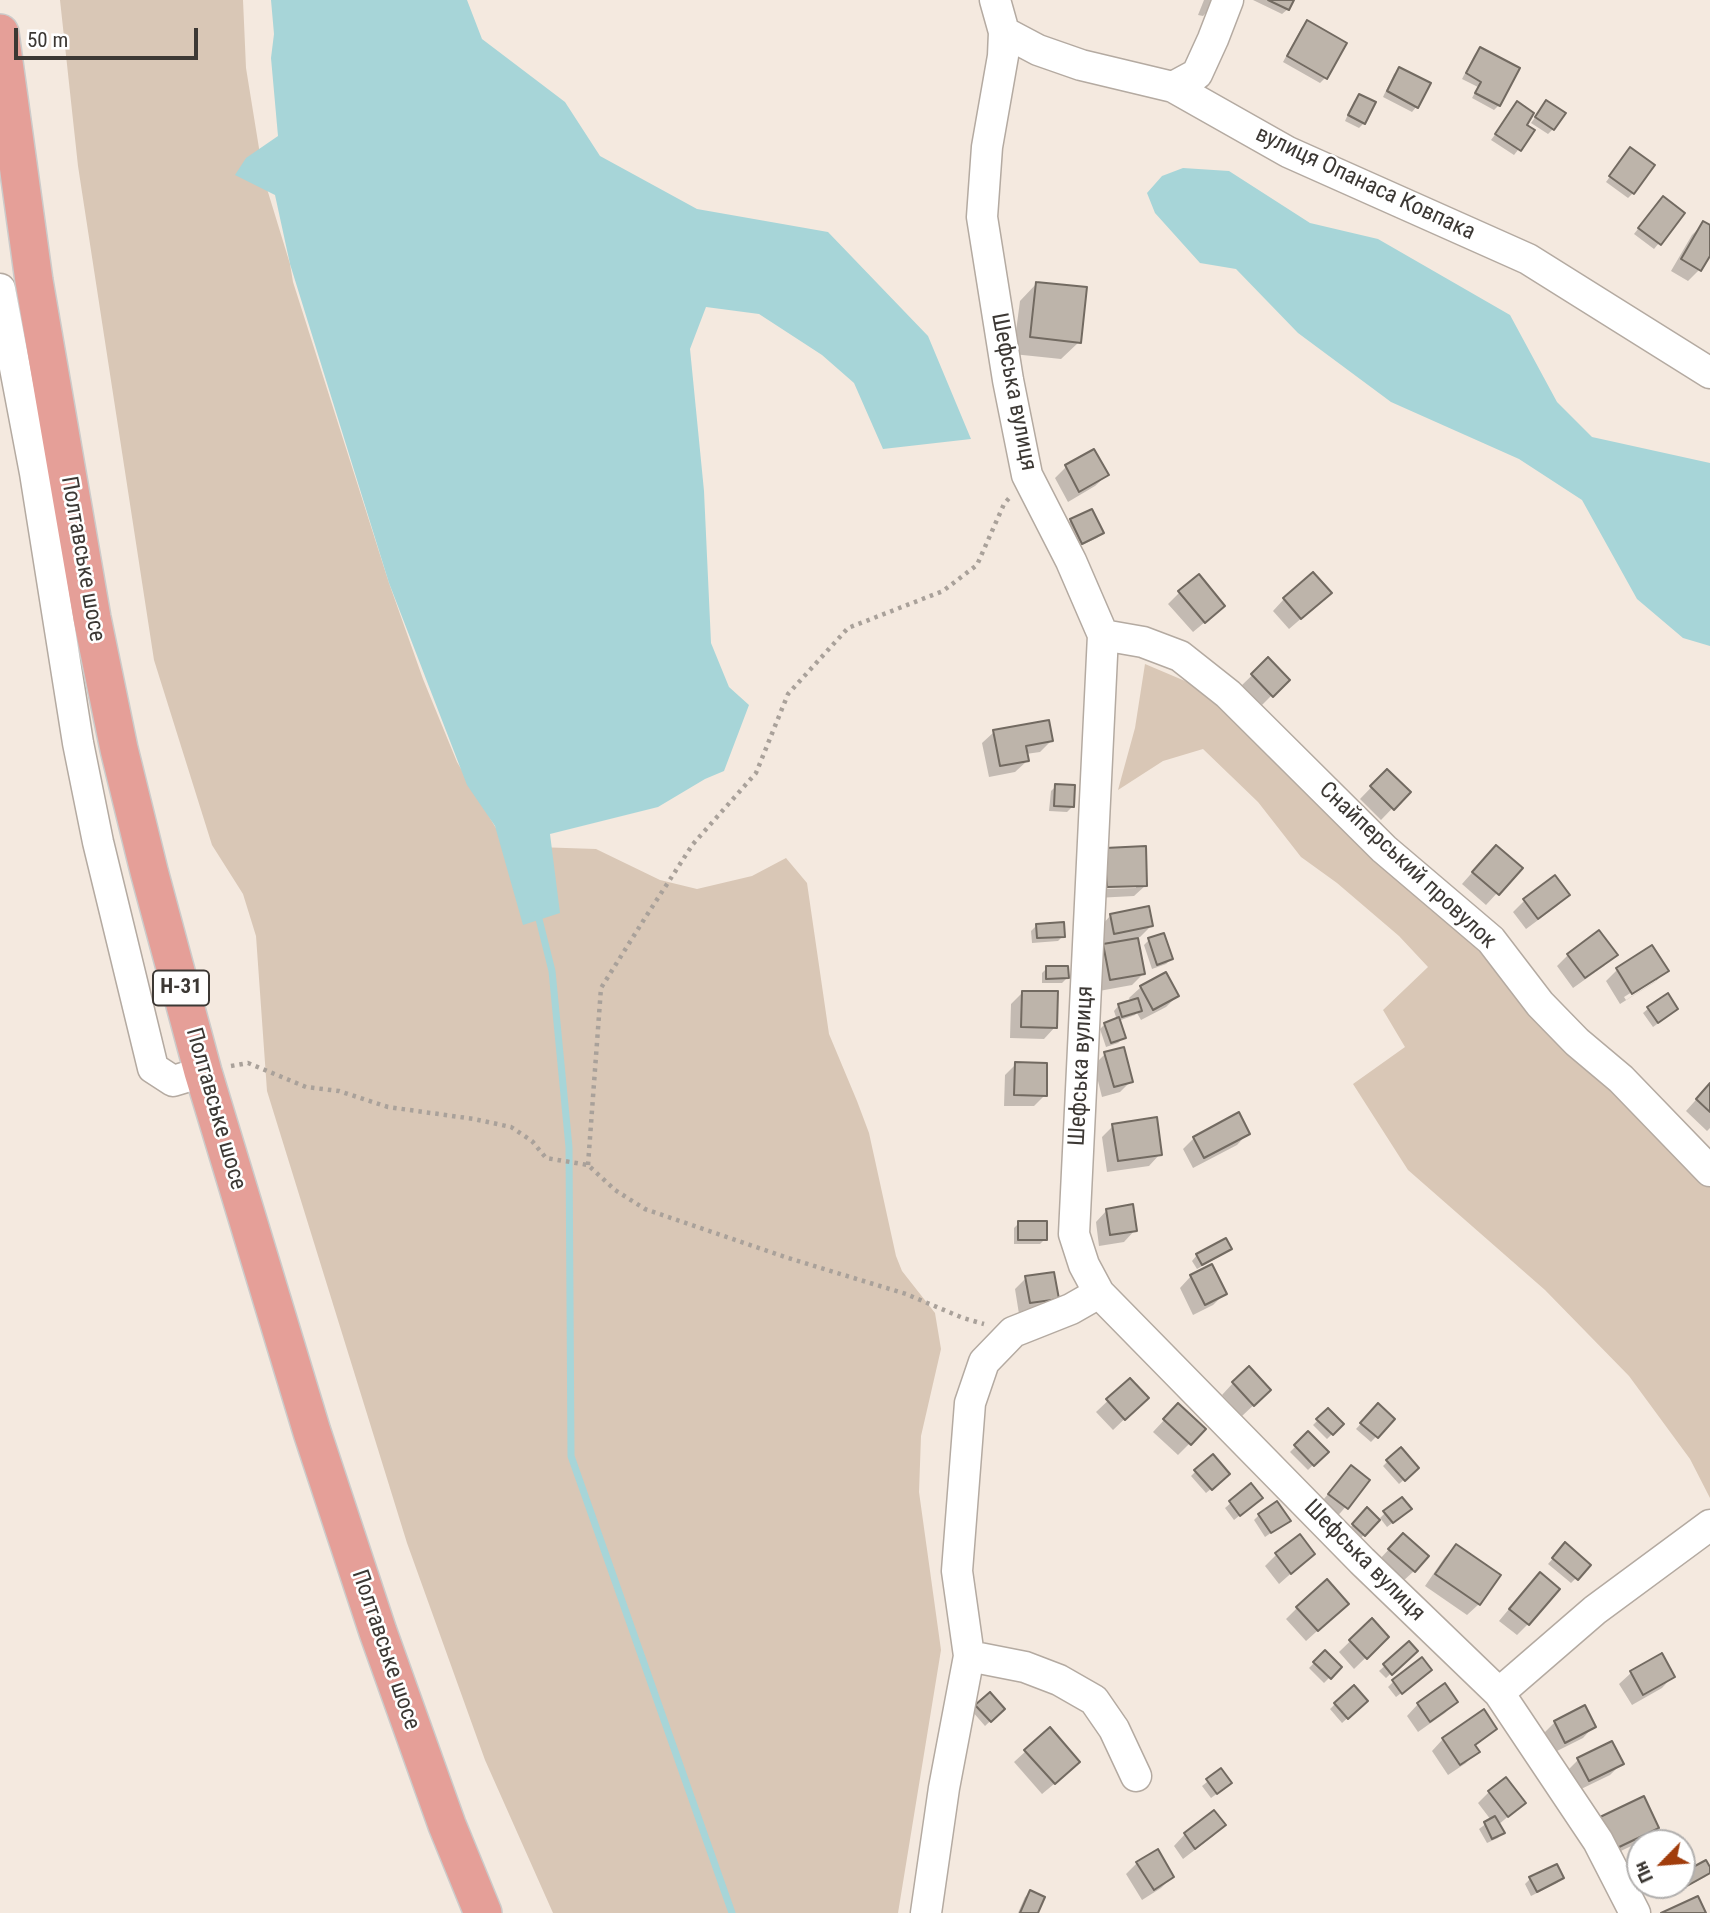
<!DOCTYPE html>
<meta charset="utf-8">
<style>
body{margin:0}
#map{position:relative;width:1710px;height:1913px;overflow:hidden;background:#f4e9df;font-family:"Roboto Condensed",sans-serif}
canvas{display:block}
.north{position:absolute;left:1626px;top:1829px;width:70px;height:70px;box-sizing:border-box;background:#fff;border:2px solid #b1afae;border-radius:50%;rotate:245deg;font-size:19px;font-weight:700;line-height:28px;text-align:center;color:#3c3834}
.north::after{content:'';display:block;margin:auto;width:24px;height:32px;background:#a13d0c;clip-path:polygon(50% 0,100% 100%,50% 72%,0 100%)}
.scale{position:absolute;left:14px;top:28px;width:184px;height:32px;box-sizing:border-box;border:4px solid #3c3834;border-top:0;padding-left:9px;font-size:21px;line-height:24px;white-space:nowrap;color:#3c3834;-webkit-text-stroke:5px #fff;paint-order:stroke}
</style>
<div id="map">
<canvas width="1710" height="1913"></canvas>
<div class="north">Пн</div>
<div class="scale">50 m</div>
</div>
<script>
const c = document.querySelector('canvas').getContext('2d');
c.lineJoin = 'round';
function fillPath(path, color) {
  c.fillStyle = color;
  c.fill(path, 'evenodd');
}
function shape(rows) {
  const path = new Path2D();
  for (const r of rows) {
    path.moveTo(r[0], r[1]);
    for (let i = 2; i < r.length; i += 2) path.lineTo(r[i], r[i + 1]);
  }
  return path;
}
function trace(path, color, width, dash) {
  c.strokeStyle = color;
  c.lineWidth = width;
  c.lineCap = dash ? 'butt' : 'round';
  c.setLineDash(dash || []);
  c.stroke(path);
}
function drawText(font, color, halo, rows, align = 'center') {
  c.font = font + ' "Roboto Condensed",sans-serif';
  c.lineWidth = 5;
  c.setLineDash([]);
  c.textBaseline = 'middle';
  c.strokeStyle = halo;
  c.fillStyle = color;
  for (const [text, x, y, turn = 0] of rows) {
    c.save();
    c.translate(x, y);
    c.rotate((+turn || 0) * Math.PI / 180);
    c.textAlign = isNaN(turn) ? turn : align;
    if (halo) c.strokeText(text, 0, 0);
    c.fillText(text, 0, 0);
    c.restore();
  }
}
const green = shape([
 [60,0,243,0,246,68,264,179,290,264,293,282,389,583,423,679,457,762,500,835,536,847,596,849,660,880,697,889,752,876,786,858,807,883,829,1034,857,1101,869,1133,896,1256,902,1271,935,1313,941,1349,921,1436,919,1492,941,1650,898,1913,553,1913,485,1760,407,1543,267,1091,256,936,243,894,212,845,154,660,78,166],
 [1145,664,1204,689,1459,927,1710,1179,1710,1498,1690,1459,1629,1376,1545,1290,1408,1170,1353,1084,1405,1047,1383,1010,1428,967,1399,936,1337,883,1301,857,1258,802,1203,749,1163,761,1118,790,1135,728]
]);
const water = shape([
 [271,0,467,0,482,39,565,102,600,156,697,209,828,232,928,336,971,439,883,449,854,383,822,355,759,314,706,307,690,349,704,491,711,643,729,687,749,705,724,771,705,779,658,807,550,834,560,913,523,925,495,826,467,785,389,583,290,264,275,195,235,175,246,158,278,136,271,58,274,34],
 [1183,168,1229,171,1310,223,1378,239,1510,315,1557,402,1592,437,1710,463,1710,646,1683,638,1637,599,1582,500,1519,459,1391,402,1298,333,1236,269,1200,263,1155,213,1147,193,1162,176]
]);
const shadow = shape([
 [1204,0,1212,0,1208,11,1203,16,1198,15],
 [1253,0,1292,0,1288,9,1282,14],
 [1307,22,1325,78,1320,83,1283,62,1302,27],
 [1480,49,1499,105,1494,110,1472,98,1478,87,1462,79,1475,54],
 [1399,69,1417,106,1412,112,1383,97,1394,74],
 [1360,96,1364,123,1359,128,1345,121,1354,101],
 [1546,102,1553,129,1548,134,1531,123],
 [1517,104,1524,125,1533,131,1514,155,1491,140],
 [1626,155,1633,193,1628,198,1606,182],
 [1658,203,1683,214,1654,249,1634,234],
 [1704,223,1710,227,1710,253,1699,270,1688,281,1671,271,1692,235],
 [1037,283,1079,342,1061,359,1013,354,1020,301],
 [1066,467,1107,475,1095,486,1068,502,1055,478],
 [1071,520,1102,533,1097,538,1077,547,1066,525],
 [1180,592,1211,617,1193,632,1168,604],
 [1284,599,1318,604,1289,629,1273,611],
 [1268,660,1287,680,1260,707,1241,686],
 [994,732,1051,741,1040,752,1026,754,1027,761,1015,772,989,777,982,743],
 [1387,771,1408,792,1381,820,1360,799],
 [1056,786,1072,807,1067,812,1049,811,1051,791],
 [1485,858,1520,868,1486,905,1462,884],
 [1095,861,1146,885,1134,896,1096,898],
 [1136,884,1136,888,1098,889,1098,886],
 [1554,877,1568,895,1557,906,1526,929,1513,912,1524,901],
 [1111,915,1151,926,1140,937,1137,938,1143,974,1132,985,1099,991,1093,957,1104,946,1100,927],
 [1036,926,1063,936,1058,941,1032,943,1031,931],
 [1149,940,1171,959,1166,964,1152,969,1144,945],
 [1652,948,1666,971,1655,982,1620,1004,1606,981,1617,970],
 [1656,977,1656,981,1626,1000,1624,997],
 [1615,954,1604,966,1573,988,1557,966,1568,955],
 [1047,968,1067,978,1062,983,1042,983,1042,973],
 [1141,987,1177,996,1166,1007,1141,1020,1137,1013,1135,1015,1118,1021,1124,1037,1118,1043,1106,1047,1100,1029,1105,1024,1117,1020,1114,1011,1119,1005,1131,1002,1129,998],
 [1022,993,1055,1027,1044,1039,1010,1038,1011,1004],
 [1649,1008,1671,1014,1653,1027,1643,1013],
 [1105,1054,1131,1081,1120,1092,1102,1097,1094,1065],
 [1016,1064,1045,1095,1034,1106,1004,1106,1005,1075],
 [1710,1084,1710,1128,1707,1131,1686,1111],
 [1113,1126,1160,1154,1149,1166,1107,1172,1102,1137],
 [1248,1133,1237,1145,1193,1168,1183,1149,1194,1138],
 [1107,1210,1135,1230,1124,1242,1099,1246,1096,1222],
 [1019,1223,1045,1239,1040,1244,1014,1244,1014,1228],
 [1230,1249,1224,1254,1197,1269,1192,1261,1197,1255],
 [1191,1276,1225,1293,1213,1305,1193,1315,1180,1288],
 [1026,1278,1057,1298,1046,1309,1019,1314,1015,1289],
 [1130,1380,1135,1409,1113,1430,1096,1412],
 [1233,1383,1258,1401,1242,1416,1222,1395],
 [1178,1405,1204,1429,1178,1455,1153,1432],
 [1378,1405,1393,1419,1371,1442,1356,1429],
 [1328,1410,1342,1424,1327,1439,1313,1425],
 [1308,1434,1326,1452,1308,1470,1290,1452],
 [1388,1461,1417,1468,1399,1484,1383,1466],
 [1351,1467,1368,1481,1335,1519,1318,1506],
 [1196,1471,1223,1479,1206,1493,1191,1476],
 [1251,1486,1255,1503,1234,1520,1225,1508],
 [1367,1510,1378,1520,1385,1513,1404,1514,1387,1527,1380,1518,1359,1540,1348,1530],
 [1259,1515,1288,1521,1265,1537,1254,1520],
 [1300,1537,1313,1554,1279,1584,1265,1566,1276,1555],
 [1565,1545,1576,1578,1571,1583,1548,1564],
 [1392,1546,1414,1571,1402,1582,1378,1561],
 [1456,1546,1479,1604,1467,1615,1425,1586,1445,1557],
 [1529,1585,1528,1624,1517,1635,1499,1621],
 [1297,1608,1335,1615,1306,1641,1286,1619],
 [1372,1620,1387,1637,1354,1669,1339,1652],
 [1409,1644,1415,1651,1386,1678,1379,1671],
 [1325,1652,1340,1667,1324,1683,1309,1668],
 [1661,1655,1673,1676,1662,1688,1632,1705,1619,1684,1631,1673],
 [1425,1675,1396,1697,1388,1687,1393,1682],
 [1445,1685,1456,1701,1445,1713,1418,1732,1407,1716,1418,1704],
 [990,1695,1003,1709,985,1726,972,1711],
 [1335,1704,1361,1706,1342,1723,1330,1709],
 [1584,1707,1594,1726,1583,1738,1553,1753,1543,1734,1555,1722],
 [1483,1712,1495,1729,1474,1747,1477,1751,1466,1763,1448,1775,1432,1751,1443,1739],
 [1026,1751,1066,1774,1042,1794,1014,1762],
 [1578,1760,1621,1764,1610,1775,1577,1791,1567,1771],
 [1221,1771,1225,1788,1211,1798,1202,1786],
 [1489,1792,1524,1803,1498,1825,1503,1832,1498,1838,1487,1843,1479,1829,1491,1820,1478,1803],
 [1214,1812,1224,1825,1213,1836,1183,1859,1174,1846,1185,1834],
 [1657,1828,1646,1839,1604,1859,1590,1830],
 [1640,1855,1640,1870,1630,1875,1625,1865,1630,1860],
 [1137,1863,1172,1877,1161,1888,1142,1900,1126,1874],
 [1710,1871,1705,1877,1672,1894,1667,1885,1682,1885,1682,1875],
 [1562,1878,1557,1883,1531,1896,1525,1884,1530,1879],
 [1030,1892,1036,1913,1018,1913,1025,1897]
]);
const stream = shape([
 [537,911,552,971,569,1147,571,1456,732,1913]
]);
const building = shape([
 [1268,0,1294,0,1289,10,1268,0],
 [1307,20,1347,43,1327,79,1287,56,1307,20],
 [1480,47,1520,68,1500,106,1475,93,1481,82,1466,73,1480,47],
 [1399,67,1431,83,1418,108,1387,91,1399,67],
 [1359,94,1376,102,1365,124,1348,115,1359,94],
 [1546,100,1566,113,1554,130,1535,117,1546,100],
 [1517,101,1534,113,1527,125,1535,130,1521,151,1495,134,1517,101],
 [1630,147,1655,165,1634,194,1609,176,1630,147],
 [1663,196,1685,213,1661,245,1638,228,1663,196],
 [1703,221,1710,225,1710,256,1701,271,1681,259,1703,221],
 [1036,282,1087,287,1081,343,1030,337,1036,282],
 [1094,449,1109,475,1079,492,1065,465,1094,449],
 [1092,509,1104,533,1082,544,1070,519,1092,509],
 [1313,572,1332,593,1301,619,1283,598,1313,572],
 [1199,574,1225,606,1205,623,1178,591,1199,574],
 [1268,657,1290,680,1273,697,1251,674,1268,657],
 [1049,720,1053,741,1026,746,1029,761,1000,766,993,730,1049,720],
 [1387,769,1411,792,1394,810,1370,786,1387,769],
 [1055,784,1075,785,1074,807,1054,806,1055,784],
 [1496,845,1523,868,1499,895,1472,872,1496,845],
 [1146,846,1147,886,1107,887,1105,848,1146,846],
 [1555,875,1570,895,1538,919,1523,899,1555,875],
 [1149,906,1153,926,1114,934,1110,914,1149,906],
 [1064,922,1065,937,1037,938,1036,924,1064,922],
 [1599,930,1618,955,1585,978,1567,954,1599,930],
 [1164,933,1173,959,1157,965,1148,938,1164,933],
 [1138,938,1145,974,1110,980,1103,944,1138,938],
 [1652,945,1669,971,1632,994,1616,968,1652,945],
 [1046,966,1068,966,1069,978,1046,979,1046,966],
 [1166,972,1179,996,1153,1010,1140,986,1166,972],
 [1022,991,1058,991,1057,1028,1021,1027,1022,991],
 [1668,993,1678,1009,1658,1023,1647,1007,1668,993],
 [1138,998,1142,1011,1122,1017,1118,1004,1138,998],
 [1119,1017,1126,1038,1111,1043,1104,1023,1119,1017],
 [1124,1047,1133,1082,1114,1087,1104,1052,1124,1047],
 [1015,1062,1047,1063,1047,1096,1014,1095,1015,1062],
 [1710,1083,1710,1112,1696,1099,1710,1083],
 [1239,1112,1250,1134,1204,1158,1193,1137,1239,1112],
 [1157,1117,1162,1155,1118,1161,1112,1124,1157,1117],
 [1133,1204,1137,1231,1110,1235,1106,1209,1133,1204],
 [1018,1221,1047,1221,1047,1240,1018,1240,1018,1221],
 [1226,1238,1232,1249,1202,1265,1196,1254,1226,1238],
 [1212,1264,1227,1294,1205,1305,1190,1275,1212,1264],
 [1054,1272,1059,1299,1030,1303,1025,1276,1054,1272],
 [1249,1366,1271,1390,1254,1406,1232,1382,1249,1366],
 [1130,1378,1149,1398,1125,1420,1106,1399,1130,1378],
 [1178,1403,1206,1429,1191,1445,1163,1419,1178,1403],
 [1378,1403,1395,1419,1378,1438,1360,1423,1378,1403],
 [1328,1408,1344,1424,1333,1435,1316,1419,1328,1408],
 [1308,1431,1329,1452,1314,1466,1294,1445,1308,1431],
 [1401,1447,1419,1468,1405,1481,1386,1460,1401,1447],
 [1213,1454,1230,1474,1212,1490,1194,1470,1213,1454],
 [1351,1465,1370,1480,1348,1509,1328,1494,1351,1465],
 [1251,1483,1263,1498,1240,1516,1229,1501,1251,1483],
 [1402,1497,1412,1509,1393,1523,1383,1511,1402,1497],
 [1277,1501,1291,1521,1271,1533,1258,1514,1277,1501],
 [1367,1507,1380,1520,1365,1536,1352,1524,1367,1507],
 [1403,1533,1429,1556,1415,1572,1388,1549,1403,1533],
 [1300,1534,1315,1554,1291,1574,1275,1553,1300,1534],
 [1565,1542,1591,1565,1578,1580,1552,1558,1565,1542],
 [1456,1544,1501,1575,1480,1605,1435,1574,1456,1544],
 [1540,1572,1560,1589,1529,1625,1509,1609,1540,1572],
 [1327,1579,1349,1604,1318,1631,1296,1607,1327,1579],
 [1372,1618,1389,1637,1367,1659,1349,1640,1372,1618],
 [1409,1641,1418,1651,1392,1675,1383,1664,1409,1641],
 [1325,1650,1342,1667,1331,1679,1313,1662,1325,1650],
 [1662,1653,1675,1677,1643,1695,1630,1671,1662,1653],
 [1422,1657,1432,1670,1402,1694,1392,1680,1422,1657],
 [1445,1683,1458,1702,1430,1722,1417,1703,1445,1683],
 [1354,1685,1368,1701,1348,1719,1334,1703,1354,1685],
 [990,1692,1005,1709,991,1722,975,1705,990,1692],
 [1585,1705,1596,1727,1565,1743,1554,1721,1585,1705],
 [1484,1709,1497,1729,1475,1745,1480,1752,1460,1765,1442,1738,1484,1709],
 [1050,1727,1080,1762,1055,1784,1024,1750,1050,1727],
 [1612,1741,1624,1764,1589,1781,1577,1758,1612,1741],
 [1221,1768,1232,1783,1217,1794,1206,1779,1221,1768],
 [1506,1777,1526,1803,1508,1817,1488,1791,1506,1777],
 [1644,1796,1659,1828,1615,1849,1600,1817,1644,1796],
 [1214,1810,1226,1825,1195,1849,1184,1833,1214,1810],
 [1495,1816,1505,1833,1492,1839,1484,1822,1495,1816],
 [1158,1849,1174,1877,1154,1890,1136,1862,1158,1849],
 [1640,1853,1640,1869,1636,1871,1629,1858,1640,1853],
 [1706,1860,1710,1867,1710,1873,1678,1891,1675,1885,1682,1885,1682,1873,1706,1860],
 [1557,1864,1564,1878,1537,1892,1529,1877,1557,1864],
 [1030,1890,1045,1897,1038,1913,1020,1913,1030,1890],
 [1698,1896,1706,1913,1661,1913,1698,1896]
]);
const path = shape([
 [231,1066,248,1063,306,1087,339,1091,388,1107,474,1119,511,1127,532,1141,546,1158,588,1165,615,1190,645,1209,785,1257,906,1294,963,1318,984,1324],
 [588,1165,601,988,645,918,693,844,756,773,788,694,848,628,943,591,977,565,1004,504,1010,497]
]);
const minor = shape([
 [995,0,1004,32,1003,56,987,147,982,217,1008,380,1027,475,1071,561,1103,635,1074,1234,1084,1265,1099,1293,1362,1561,1499,1693,1598,1841,1635,1913],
 [1004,32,1038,50,1081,65,1173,87,1288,152,1528,259,1710,373],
 [1173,87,1197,74,1213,39,1228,0],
 [0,289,35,473,78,743,98,842,153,1068,173,1081,203,1072],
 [1103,635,1143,642,1180,656,1228,694,1384,849,1491,940,1540,1004,1577,1042,1621,1079,1710,1171],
 [969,1656,1025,1667,1059,1680,1094,1700,1114,1729,1136,1776],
 [1499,1693,1595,1610,1710,1525],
 [926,1913,944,1788,969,1656,957,1571,970,1403,984,1362,1013,1332,1071,1309,1099,1293]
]);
const major = shape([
 [0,33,34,281,92,618,119,749,149,871,203,1072,312,1432,378,1632,447,1825,483,1913]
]);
const shields = [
 [181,988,56]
];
const shieldNames = [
 ["Н-31",181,988]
];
const streetNames = [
 ["вулиця Опанаса Ковпака",1365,184,25],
 ["Шефська вулиця",1013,392,79],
 ["Полтавське шосе",82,559,80],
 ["Снайперський провулок",1407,866,43],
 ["Шефська вулиця",1082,1066,-87],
 ["Полтавське шосе",215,1109,74],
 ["Шефська вулиця",1364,1561,45],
 ["Полтавське шосе",385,1650,71]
];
fillPath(green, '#d9c7b6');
fillPath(water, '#a7d5d8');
fillPath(shadow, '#0003');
trace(stream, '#a7d5d8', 7);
fillPath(building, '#bdb4aa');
trace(building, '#726a61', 2);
trace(minor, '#b4aaa1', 33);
trace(major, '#cccbca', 40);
trace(path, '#a9a19a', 4.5, [3.5, 5]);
trace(minor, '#fff', 30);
trace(major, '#e59f98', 37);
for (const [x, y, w] of shields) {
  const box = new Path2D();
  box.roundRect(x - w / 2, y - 17.5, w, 35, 5);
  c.fillStyle = '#fff';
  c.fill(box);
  trace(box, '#3c3834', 2);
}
drawText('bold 21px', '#3c3834', null, shieldNames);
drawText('23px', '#3c3834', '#fff', streetNames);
</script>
